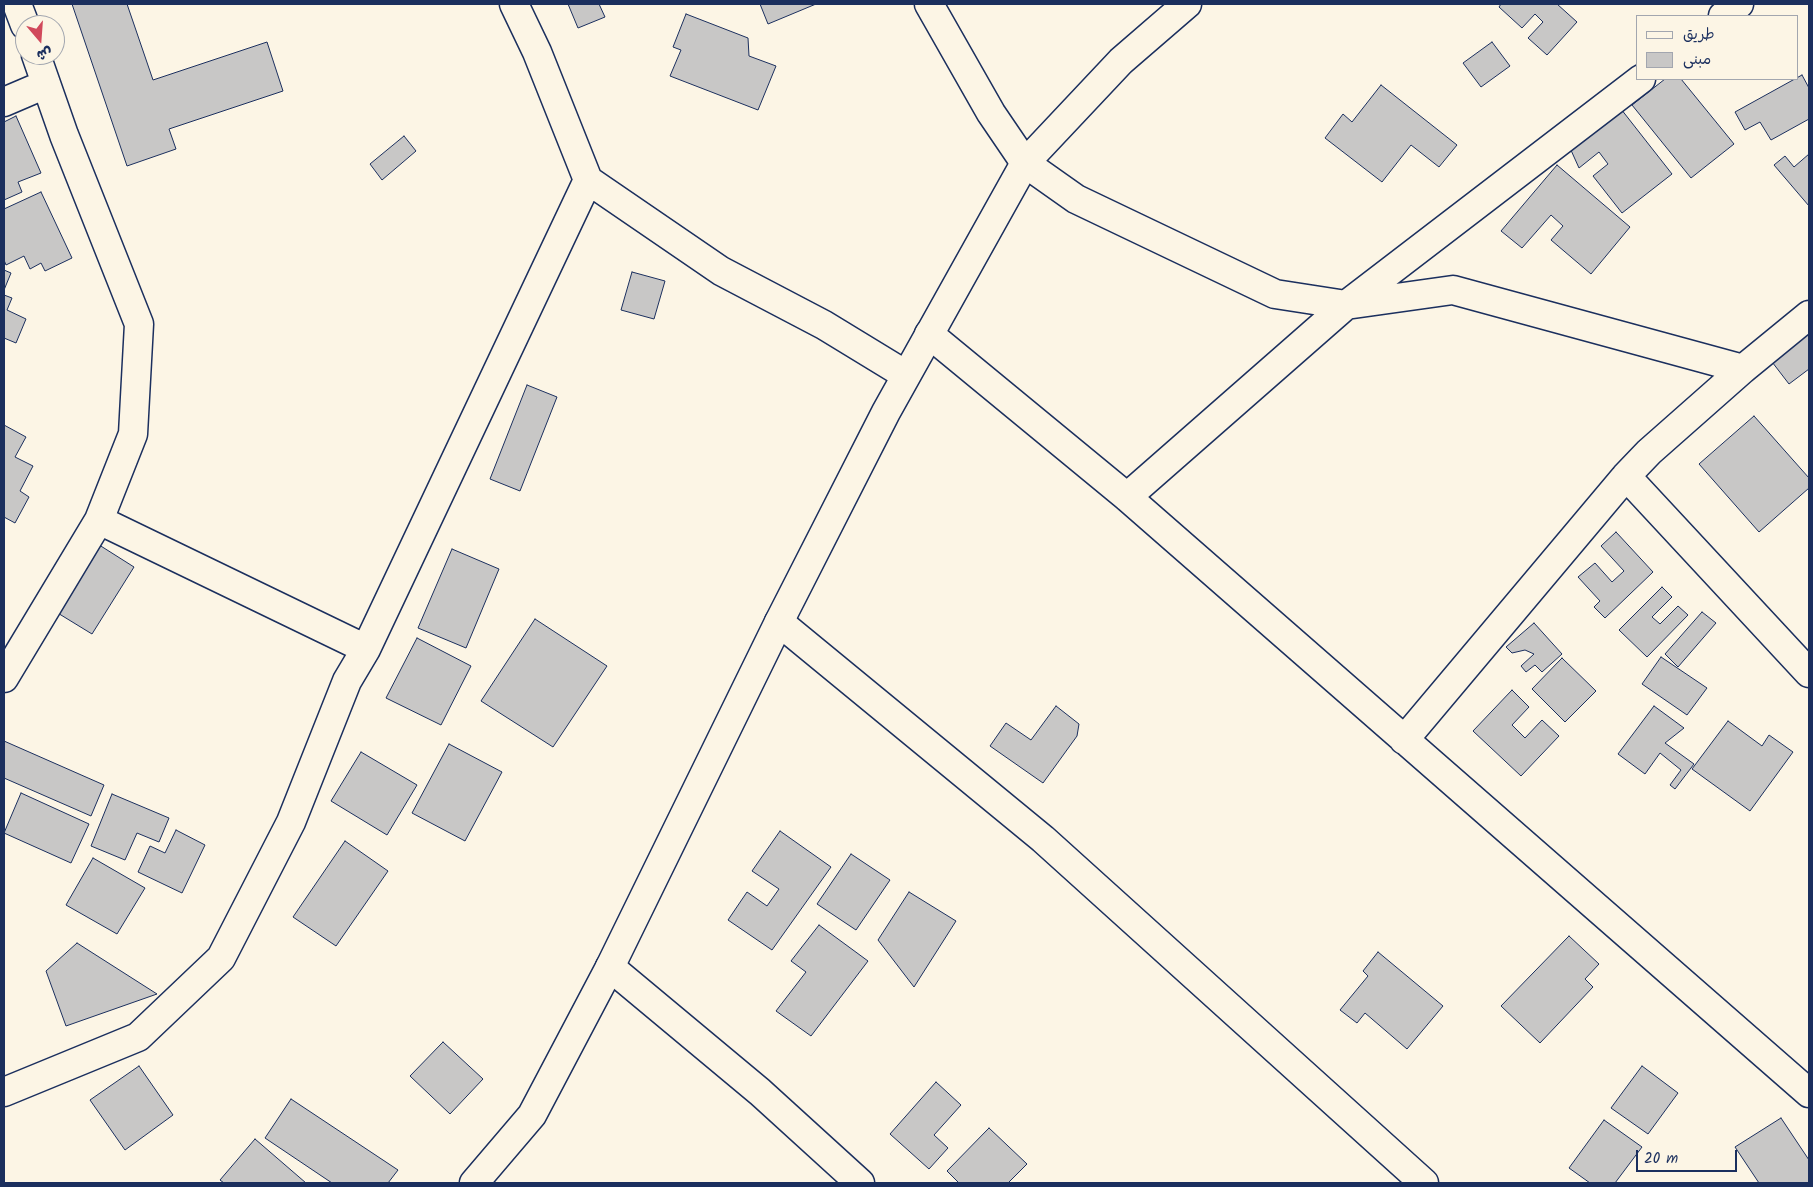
<!DOCTYPE html>
<meta charset="utf-8">
<style>
body{margin:0}
#map{position:relative;width:1813px;height:1187px;overflow:hidden;background:#fcf5e5;font-family:Kalam,"Playpen Sans Arabic",sans-serif}
canvas{display:block}
.frame{position:absolute;inset:0;border:5px solid #1b2f5e;pointer-events:none}
.legend{position:absolute;left:1636px;top:15px;width:162px;height:65px;box-sizing:border-box;background:#fcf5e5;border:1px solid #a2a6af;margin:0;padding:6px 9px;list-style:none;font-size:15px;color:#1b2f5e}
.legend li{display:flex;align-items:center;gap:10px;height:25px}
.legend b{width:25px;border:1px solid #a2a6af}
.north{position:absolute;left:15px;top:15px;width:50px;height:50px;box-sizing:border-box;background:#fcf5e5;border:1px solid #a2a6af;border-radius:50%;rotate:162deg;font-size:14px;font-weight:700;line-height:20px;text-align:center;color:#1b2f5e}
.north::after{content:'';display:block;margin:auto;width:18px;height:22px;background:#d1495b;clip-path:polygon(50% 0,100% 100%,50% 72%,0 100%)}
.scale{position:absolute;left:1636px;top:1150px;width:101px;height:22px;box-sizing:border-box;border:2px solid #1b2f5e;border-top:0;padding-left:6px;font-size:15px;line-height:18px;white-space:nowrap;color:#1b2f5e;-webkit-text-stroke:4px #fcf5e5;paint-order:stroke}
</style>
<div id="map">
<canvas width="1813" height="1187"></canvas>
<div class="frame"></div>
<ul class="legend">
<li><b style="height:6px;background:#fcf5e5"></b>طريق</li>
<li><b style="height:14px;background:#c8c7c6"></b>مبنى</li>
</ul>
<div class="north">ش</div>
<div class="scale">20 m</div>
</div>
<script>
const c = document.querySelector('canvas').getContext('2d');
c.lineJoin = 'round';
function fillPath(path, color) {
  c.fillStyle = color;
  c.fill(path, 'evenodd');
}
function shape(rows) {
  const path = new Path2D();
  for (const r of rows) {
    path.moveTo(r[0], r[1]);
    for (let i = 2; i < r.length; i += 2) path.lineTo(r[i], r[i + 1]);
  }
  return path;
}
function trace(path, color, width, dash) {
  c.strokeStyle = color;
  c.lineWidth = width;
  c.lineCap = dash ? 'butt' : 'round';
  c.setLineDash(dash || []);
  c.stroke(path);
}
const building = shape([
 [72,4,127,4,153,80,267,42,283,91,169,129,176,149,127,166,72,4],
 [568,4,599,4,605,17,578,28,568,4],
 [760,4,816,4,768,24,760,4],
 [1501,4,1557,4,1577,22,1547,55,1528,38,1543,22,1535,14,1522,28,1499,7,1501,4],
 [686,14,748,38,749,56,776,66,758,110,670,76,681,50,673,47,686,14],
 [1492,42,1510,66,1481,87,1463,63,1492,42],
 [1802,75,1809,88,1809,119,1771,140,1760,122,1745,130,1735,112,1802,75],
 [1665,79,1681,79,1734,144,1691,178,1632,105,1665,79],
 [1381,85,1457,145,1439,167,1411,145,1382,182,1325,138,1343,114,1352,122,1381,85],
 [1621,109,1672,174,1622,213,1593,176,1608,164,1599,152,1579,168,1570,148,1621,109],
 [16,116,41,173,18,182,22,192,4,200,4,122,16,116],
 [404,136,416,151,382,180,370,164,404,136],
 [1809,154,1809,206,1774,165,1785,156,1794,167,1809,154],
 [1557,165,1630,227,1591,274,1551,240,1563,226,1551,215,1522,248,1501,231,1557,165],
 [41,192,72,258,45,271,41,263,30,269,24,256,6,265,4,260,4,209,41,192],
 [4,270,11,273,4,290,4,270],
 [632,272,665,281,654,319,621,310,632,272],
 [4,295,12,298,7,310,26,319,16,343,4,338,4,295],
 [1809,329,1809,369,1789,384,1769,358,1809,329],
 [527,385,557,397,520,491,490,479,527,385],
 [1754,416,1809,478,1809,488,1759,532,1699,464,1754,416],
 [4,425,26,437,15,457,33,466,20,491,29,497,15,523,4,517,4,425],
 [1616,532,1653,572,1605,618,1594,607,1600,601,1578,577,1595,563,1612,582,1624,571,1601,546,1616,532],
 [85,536,134,567,92,634,43,604,85,536],
 [452,549,499,569,466,648,418,628,452,549],
 [1662,587,1672,597,1652,617,1660,624,1678,606,1688,615,1647,657,1619,630,1662,587],
 [1702,612,1716,623,1678,667,1665,654,1702,612],
 [535,619,607,666,553,747,481,701,535,619],
 [1534,623,1562,654,1542,672,1535,665,1526,672,1521,666,1534,654,1525,650,1512,653,1506,647,1534,623],
 [417,638,471,666,441,725,386,698,417,638],
 [1661,657,1707,688,1687,715,1642,684,1661,657],
 [1562,658,1596,691,1565,722,1532,689,1562,658],
 [1512,690,1529,707,1512,725,1525,738,1542,720,1559,736,1521,776,1473,731,1512,690],
 [1056,706,1079,724,1077,736,1043,783,990,746,1006,723,1031,740,1056,706],
 [1654,706,1684,728,1665,743,1694,764,1675,789,1670,785,1681,770,1660,753,1645,774,1618,754,1654,706],
 [1728,721,1762,746,1769,735,1793,752,1750,811,1692,769,1728,721],
 [4,741,104,785,91,816,4,778,4,741],
 [449,744,502,772,465,841,412,813,449,744],
 [361,752,417,785,387,835,331,801,361,752],
 [21,793,89,824,71,863,4,833,21,793],
 [112,794,169,818,159,842,137,833,125,860,91,846,112,794],
 [176,830,205,845,182,893,138,872,150,846,165,853,176,830],
 [780,831,831,867,772,950,728,920,747,892,767,906,779,889,752,871,780,831],
 [345,841,388,871,336,946,293,917,345,841],
 [851,854,890,880,856,930,817,904,851,854],
 [93,858,145,888,117,934,66,905,93,858],
 [909,892,956,921,914,987,878,940,909,892],
 [819,925,868,961,811,1036,776,1011,806,972,791,961,819,925],
 [1569,936,1599,964,1585,979,1593,987,1540,1043,1501,1006,1569,936],
 [77,943,157,994,66,1026,46,971,77,943],
 [1378,952,1443,1006,1407,1049,1365,1013,1357,1023,1340,1010,1368,976,1363,971,1378,952],
 [443,1042,483,1079,450,1114,410,1076,443,1042],
 [139,1066,173,1115,125,1150,90,1100,139,1066],
 [1642,1066,1678,1093,1648,1134,1611,1108,1642,1066],
 [936,1082,961,1105,934,1135,948,1148,929,1169,890,1134,936,1082],
 [291,1099,398,1170,388,1183,332,1183,265,1138,291,1099],
 [1781,1118,1809,1160,1809,1183,1759,1183,1735,1147,1781,1118],
 [1604,1120,1642,1147,1615,1183,1590,1183,1569,1168,1604,1120],
 [989,1128,1027,1164,1008,1183,959,1183,947,1171,989,1128],
 [255,1139,306,1183,224,1183,220,1180,255,1139]
]);
const minor = shape([
 [17,4,25,25],
 [514,4,537,52,588,180,721,271,824,325,906,375],
 [929,4,991,113,1025,163,1076,199,1275,294,1346,305,1453,290,1743,369],
 [1723,16,1739,4],
 [4,102,46,84],
 [929,334,1127,497,1809,1093],
 [1626,476,1809,673],
 [1127,497,1346,305,1641,79],
 [99,520,366,649],
 [779,622,1043,839,1424,1183],
 [4,678,99,520,133,434,139,324,64,135,36,55],
 [1404,740,1626,476,1649,452,1743,369,1809,315],
 [610,967,760,1092,860,1183],
 [4,1092,138,1037,221,958,291,822,347,681,366,649,588,180]
]);
const tertiary = shape([
 [474,1183,532,1115,610,967,779,622,886,412,1025,163,1121,61,1187,4]
]);
fillPath(building, '#c8c7c6');
trace(building, '#1b2f5e', 1);
trace(minor, '#1b2f5e', 31);
trace(tertiary, '#1b2f5e', 31);
trace(minor, '#fcf5e5', 28);
trace(tertiary, '#fcf5e5', 28);
</script>
